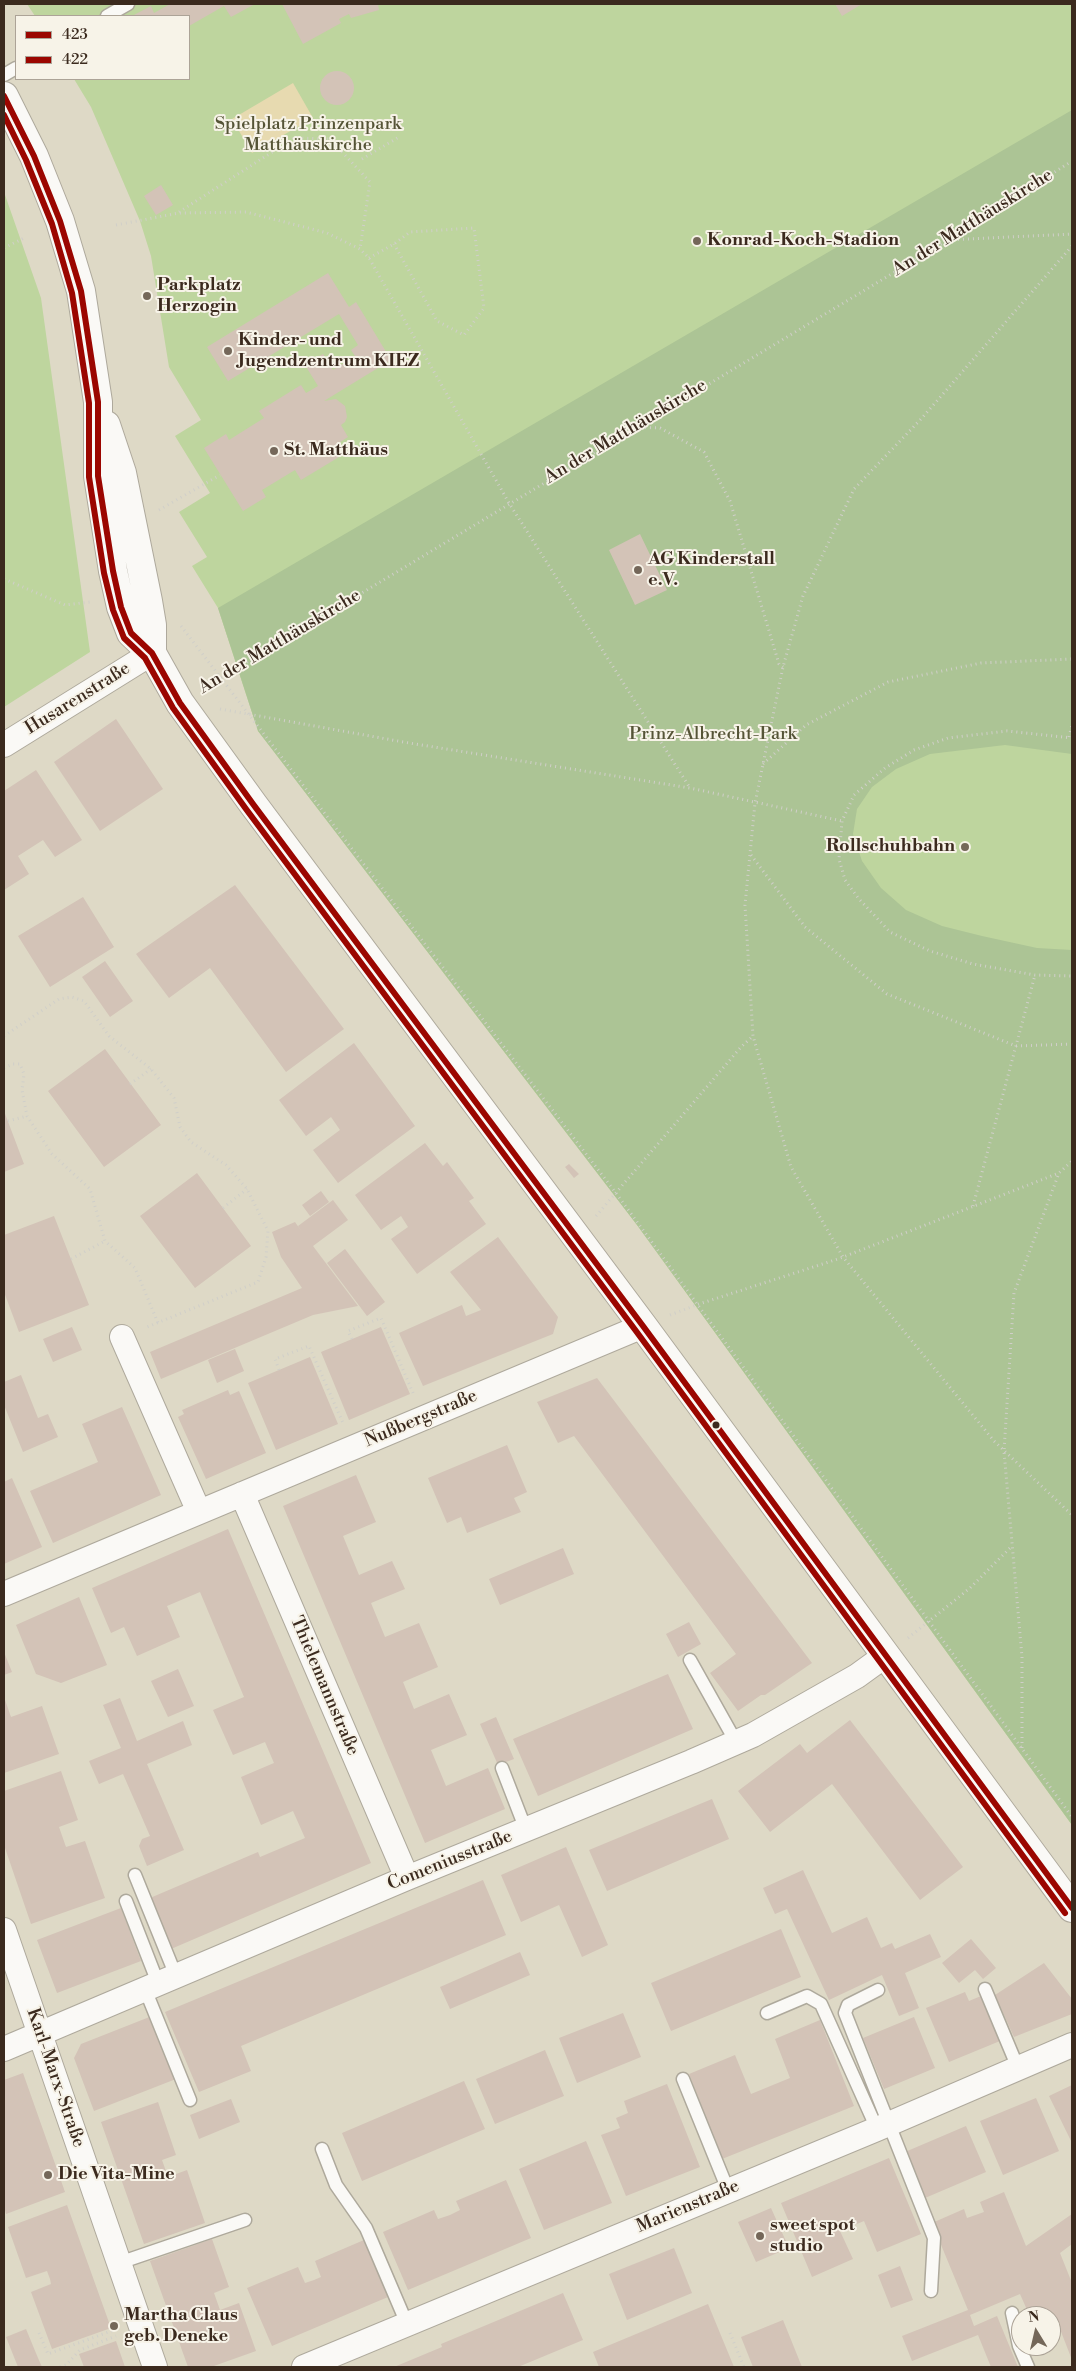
<!DOCTYPE html>
<meta charset="utf-8">
<style>
body{margin:0}
#map{position:relative;width:1076px;height:2371px;overflow:hidden;background:#ded9c6;font-family:"Libre Bodoni",serif}
canvas{display:block}
.frame{position:absolute;inset:0;border:5px solid #3b2a1e;pointer-events:none}
.legend{position:absolute;left:15px;top:15px;width:175px;height:65px;box-sizing:border-box;background:#f7f3e8;border:1px solid #aca397;margin:0;padding:6px 9px;list-style:none;font-size:15px;color:#3b2a1e}
.legend li{display:flex;align-items:center;gap:10px;height:25px}
.legend b{width:25px;border:1px solid #aca397}
.north{position:absolute;left:1011px;top:2306px;width:50px;height:50px;box-sizing:border-box;background:#f7f3e8;border:1px solid #aca397;border-radius:50%;rotate:351deg;font-size:14px;font-weight:700;line-height:20px;text-align:center;color:#3b2a1e}
.north::after{content:'';display:block;margin:auto;width:18px;height:22px;background:#746759;clip-path:polygon(50% 0,100% 100%,50% 72%,0 100%)}
</style>
<div id="map">
<canvas width="1076" height="2371"></canvas>
<div class="frame"></div>
<ul class="legend">
<li><b style="height:6px;background:#9b0600"></b>423</li>
<li><b style="height:6px;background:#9b0600"></b>422</li>
</ul>
<div class="north">N</div>
</div>
<script>
const c = document.querySelector('canvas').getContext('2d');
c.lineJoin = 'round';
function fillPath(path, color) {
  c.fillStyle = color;
  c.fill(path, 'evenodd');
}
function shape(rows) {
  const path = new Path2D();
  for (const r of rows) {
    if (r.length === 3) {
      path.moveTo(r[0] + r[2], r[1]);
      path.arc(r[0], r[1], r[2], 0, 2 * Math.PI);
      continue;
    }
    path.moveTo(r[0], r[1]);
    for (let i = 2; i < r.length; i += 2) path.lineTo(r[i], r[i + 1]);
  }
  return path;
}
function trace(path, color, width, dash) {
  c.strokeStyle = color;
  c.lineWidth = width;
  c.lineCap = dash ? 'butt' : 'round';
  c.setLineDash(dash || []);
  c.stroke(path);
}
function drawText(font, color, halo, rows, align = 'center') {
  c.font = font + ' "Libre Bodoni",serif';
  c.lineWidth = 4;
  c.setLineDash([]);
  c.textBaseline = 'middle';
  c.strokeStyle = halo;
  c.fillStyle = color;
  for (const [text, x, y, turn = 0] of rows) {
    c.save();
    c.translate(x, y);
    c.rotate((+turn || 0) * Math.PI / 180);
    c.textAlign = isNaN(turn) ? turn : align;
    if (halo) c.strokeText(text, 0, 0);
    c.fillText(text, 0, 0);
    c.restore();
  }
}
const green = shape([
 [27,4,1072,4,1072,1825,637,1225,258,731,218,608,192,566,207,557,179,512,210,493,175,436,201,420,169,367,151,256,140,221,91,107,74,79,189,79,189,16,35,16],
 [4,192,41,298,90,652,4,707]
]);
const forest = shape([
 [1072,110,1072,754,1005,745,930,754,896,769,872,787,857,809,853,834,862,861,881,888,906,910,942,926,982,936,1037,948,1072,950,1072,1825,637,1225,258,731,218,608]
]);
const sand = shape([
 [293,83,313,118,252,153,232,119]
]);
const building = shape([
 [170,4,255,4,231,17,224,6,189,26,189,16,132,16,151,6,154,13],
 [282,4,378,4,379,10,351,18,349,14,339,19,341,23,303,44],
 [835,4,862,4,842,16],
 [337,88,17],
 [161,185,173,205,156,215,144,196],
 [328,273,349,307,356,302,391,360,324,401,336,399,345,406,347,417,345,422,341,425,348,437,337,444,344,454,301,480,295,470,262,490,266,497,243,511,204,448,226,434,229,440,264,418,259,411,301,385,306,393,318,386,305,365,323,354,333,370,355,356,351,350,358,345,339,314,228,381,207,347],
 [640,534,667,590,635,605,609,550],
 [116,719,163,789,100,831,54,762],
 [36,770,82,840,55,857,43,840,18,856,29,874,4,890,4,791],
 [235,885,344,1029,286,1072,210,968,169,998,136,954],
 [83,897,114,947,50,987,18,936],
 [105,961,133,1001,110,1017,82,977],
 [354,1043,415,1126,338,1183,313,1150,340,1130,331,1117,306,1136,279,1100],
 [105,1049,161,1125,104,1167,48,1091],
 [4,1111,24,1164,4,1172],
 [425,1143,443,1166,447,1162,474,1198,469,1201,486,1224,417,1274,391,1239,408,1227,401,1216,381,1230,355,1195],
 [569,1164,579,1174,574,1178,565,1167],
 [197,1173,251,1246,195,1288,140,1216],
 [321,1191,329,1202,310,1216,302,1205],
 [333,1200,348,1220,313,1246,358,1306,313,1315,161,1379,150,1352,302,1288,281,1257,272,1232,295,1222,302,1232,298,1226],
 [54,1216,89,1305,19,1332,4,1292,4,1235],
 [498,1237,558,1317,553,1334,423,1386,399,1333,462,1305,466,1316,481,1310,450,1272],
 [345,1249,385,1302,367,1316,327,1263],
 [72,1327,82,1350,53,1362,43,1339],
 [381,1327,410,1394,349,1420,321,1352],
 [235,1349,244,1371,217,1383,208,1360],
 [310,1357,338,1424,276,1450,248,1383],
 [21,1375,38,1418,48,1414,58,1437,23,1452,4,1405,4,1382],
 [597,1378,812,1663,765,1695,761,1695,738,1711,710,1673,736,1654,574,1436,558,1443,537,1402],
 [228,1390,230,1395,239,1391,266,1453,206,1479,178,1417,184,1414,182,1410],
 [122,1407,161,1495,53,1543,30,1491,98,1462,82,1424],
 [507,1445,527,1492,514,1498,521,1512,467,1533,461,1517,447,1523,428,1478],
 [356,1475,376,1522,343,1536,359,1575,392,1561,405,1589,371,1603,385,1637,419,1623,438,1667,403,1682,414,1709,449,1694,467,1735,431,1750,446,1786,488,1768,505,1809,425,1843,283,1506],
 [12,1478,42,1547,4,1564,4,1482],
 [228,1529,371,1863,171,1949,150,1898,258,1852,260,1857,305,1838,293,1811,261,1825,241,1777,274,1763,265,1742,233,1755,213,1710,244,1697,200,1592,167,1606,180,1637,137,1656,124,1627,111,1633,92,1588],
 [563,1548,574,1574,500,1605,489,1579],
 [79,1597,107,1665,61,1683,36,1674,16,1625],
 [689,1622,701,1644,678,1657,666,1634],
 [4,1652,12,1672,4,1675],
 [178,1669,194,1706,168,1717,151,1681],
 [668,1674,693,1729,538,1796,513,1739],
 [4,1697,11,1717,42,1706,59,1754,4,1773],
 [120,1698,137,1741,183,1721,192,1745,147,1764,184,1850,147,1866,139,1846,142,1839,150,1836,123,1774,99,1784,89,1761,121,1748,103,1705],
 [496,1717,514,1759,498,1765,480,1724],
 [850,1720,963,1867,920,1900,832,1784,770,1832,738,1791,800,1744,807,1753],
 [61,1771,78,1820,59,1827,66,1847,85,1841,105,1898,31,1924,4,1845,4,1791],
 [712,1799,729,1839,607,1891,589,1850],
 [566,1847,608,1945,582,1957,559,1905,521,1922,501,1875],
 [803,1870,832,1933,867,1917,881,1948,892,1943,895,1949,930,1934,941,1957,905,1973,919,2008,899,2016,882,1975,829,2000,787,1909,775,1914,763,1888],
 [483,1880,506,1935,241,2046,251,2071,199,2092,165,2012],
 [121,1908,141,1961,57,1993,37,1940],
 [781,1929,801,1977,671,2031,651,1983],
 [971,1939,996,1968,983,1979,975,1970,959,1983,942,1963],
 [520,1952,530,1975,450,2009,440,1987],
 [1044,1963,1072,1999,1072,2014,1014,2037,995,1995],
 [965,1992,969,2001,981,1996,1000,2041,949,2062,926,2008],
 [623,2013,641,2057,577,2083,559,2038],
 [152,2016,176,2079,94,2111,74,2058,81,2044],
 [914,2017,935,2068,884,2089,863,2038],
 [820,2020,854,2106,722,2159,689,2074,735,2055,751,2094,790,2078,775,2039],
 [545,2050,564,2096,495,2124,476,2079],
 [23,2073,65,2192,6,2214,4,2206,4,2080],
 [464,2081,485,2129,362,2181,342,2133],
 [667,2084,700,2167,626,2196,601,2135,620,2128,616,2118,628,2113,624,2101],
 [1072,2085,1072,2143,1049,2096],
 [1036,2098,1059,2151,1003,2175,980,2121],
 [231,2099,240,2122,199,2139,190,2115],
 [158,2102,176,2155,162,2160,168,2177,187,2170,205,2223,144,2244,101,2122],
 [966,2126,986,2172,925,2198,905,2152],
 [586,2141,612,2203,544,2230,519,2169],
 [889,2158,921,2234,877,2252,864,2221,840,2231,853,2259,812,2277,781,2203],
 [506,2180,531,2238,408,2290,383,2232,434,2210,438,2219,450,2215,460,2210,456,2201],
 [1004,2192,1026,2246,1072,2214,1072,2244,1060,2253,1072,2283,1072,2360,1060,2329,1051,2332,1051,2316,1025,2316,1025,2314,1028,2312,1020,2294,970,2315,974,2326,997,2316,1018,2367,991,2367,978,2335,912,2361,902,2336,968,2310,932,2223,964,2209,967,2218,984,2212,980,2202],
 [67,2205,111,2328,52,2349,31,2292,51,2284,50,2279,47,2271,26,2278,8,2227],
 [771,2208,789,2248,756,2262,738,2222],
 [212,2239,229,2287,214,2293,220,2310,239,2303,256,2351,211,2367,188,2367,150,2261],
 [364,2240,388,2297,272,2346,247,2288,298,2267,305,2283,314,2280,321,2277,315,2261],
 [674,2248,692,2293,627,2320,609,2274],
 [900,2266,913,2300,891,2308,878,2275],
 [563,2293,583,2340,518,2367,394,2367,442,2347,441,2344],
 [708,2304,734,2367,599,2367,593,2352],
 [783,2320,802,2367,753,2367,741,2337],
 [26,2329,38,2358,42,2367,18,2367,6,2337],
 [116,2341,125,2367,84,2367,79,2354]
]);
const path = shape([
 [362,159,399,137],
 [179,212,294,138,330,139,370,182,360,249],
 [116,225,179,213,246,212,327,233,360,249,369,258,509,503,690,788],
 [948,240,1072,234],
 [1072,246,922,418,854,489,803,596,783,667,755,803,745,905,753,1036,791,1167,843,1257,994,1441,1072,1515],
 [4,248,26,237],
 [369,258,394,244,410,232,474,228,484,308,464,335,437,321,394,244],
 [635,427,660,428,704,452,730,501,779,664,783,667],
 [159,510,220,475],
 [4,579,65,605,90,602],
 [181,626,616,1193,1072,1817],
 [204,688,948,240,1072,161],
 [220,709,409,743,690,788,842,821],
 [1069,737,1072,725],
 [1072,738,1007,731,948,738,914,750,885,768,854,795,842,821,839,859,845,880,859,899,890,932,930,951,973,964,1035,975,1072,976],
 [763,764,806,725,888,682,981,663,1072,659],
 [751,855,805,927,887,994,1016,1046,1072,1044],
 [4,1036,59,999,72,997,84,1001,109,1036,151,1069,174,1098,180,1127,191,1142,226,1165,247,1189,268,1231,266,1257,258,1282,147,1327],
 [4,1068,13,1064,20,1064,24,1074,22,1090,27,1116,52,1154,90,1189,105,1241,135,1268,158,1323],
 [130,1084,151,1069],
 [8,1121,27,1116],
 [973,1206,1035,975],
 [223,1208,247,1189],
 [596,1216,741,1047,753,1036],
 [71,1259,105,1241],
 [670,1315,699,1304,838,1259,1059,1173,1072,1161],
 [352,1339,348,1331,381,1318,413,1393],
 [279,1370,275,1359,309,1346,343,1423],
 [908,1638,970,1588,1012,1546],
 [1022,1748,1022,1657,1004,1451,1014,1293,1059,1173],
 [39,2333,48,2354,114,2330],
 [730,2333,744,2367],
 [60,2367,66,2365,80,2350,116,2336]
]);
const lane = shape([
 [107,16,128,4],
 [4,75,16,68],
 [690,1660,736,1742],
 [502,1768,526,1830],
 [135,1875,176,1976],
 [126,1901,158,1983],
 [145,1989,190,2100],
 [985,1989,1018,2068],
 [878,1990,848,2005,845,2013,934,2238,931,2291],
 [767,2013,807,1996,821,2004,877,2129],
 [683,2079,728,2190],
 [322,2149,336,2185,366,2228,407,2324],
 [119,2263,245,2220],
 [1012,2313,1019,2346,1028,2367]
]);
const street = shape([
 [4,745,152,653],
 [122,1337,199,1512],
 [242,1494,407,1878],
 [4,1594,643,1326],
 [4,1930,155,2367],
 [4,2049,407,1878,691,1762,753,1735,857,1676,886,1655],
 [304,2367,877,2129,1072,2045]
]);
const secondary = shape([
 [4,96,34,156,60,221,81,291,98,402,98,476,113,571,121,607,131,633,152,653,180,703,253,804,643,1326,1072,1908],
 [106,425,122,473,148,601,152,625,152,653]
]);
const bus1 = shape([
 [4,96,34,156,60,221,81,291,98,402,98,476,113,571,121,607,131,633,152,653,180,703,253,804,643,1326,1072,1908]
]);
const bus2 = shape([
 [4,115,26,160,52,224,72,293,89,403,89,477,104,573,113,610,124,638,145,658,173,708,246,809,636,1331,1065,1913]
]);
const markers = [
 [697,241,5,"#746759"],
 [147,296,5,"#746759"],
 [228,351,5,"#746759"],
 [274,451,5,"#746759"],
 [638,570,5,"#746759"],
 [965,847,5,"#746759"],
 [716,1425,4.5,"#3b2a1e"],
 [48,2175,5,"#746759"],
 [760,2236,5,"#746759"],
 [114,2326,5,"#746759"]
];
const parkNames = [
 ["Spielplatz Prinzenpark",308,125],
 ["Matthäuskirche",308,146],
 ["Prinz-Albrecht-Park",713,735]
];
const streetNames = [
 ["An der Matthäuskirche",973,223,-32],
 ["An der Matthäuskirche",626,432,-31],
 ["An der Matthäuskirche",280,642,-31],
 ["Husarenstraße",78,699,-32],
 ["Nußbergstraße",421,1419,-23],
 ["Thielemannstraße",324,1686,67],
 ["Comeniusstraße",450,1861,-22],
 ["Karl-Marx-Straße",55,2078,71],
 ["Marienstraße",688,2207,-23]
];
const poiNames = [
 ["Konrad-Koch-Stadion",707,241],
 ["Parkplatz",157,286],
 ["Herzogin",157,307],
 ["Kinder- und",238,341],
 ["Jugendzentrum KIEZ",238,362],
 ["St. Matthäus",284,451],
 ["AG Kinderstall",648,560],
 ["e.V.",648,581],
 ["Rollschuhbahn",955,847,"right"],
 ["Die Vita-Mine",58,2175],
 ["sweet spot",770,2226],
 ["studio",770,2247],
 ["Martha Claus",124,2316],
 ["geb. Deneke",124,2337]
];
fillPath(green, '#bed59e');
fillPath(forest, '#acc495');
fillPath(sand, '#e7dab0');
fillPath(building, '#d3c3b7');
trace(lane, '#aea99c', 15);
trace(street, '#aea99c', 26);
trace(secondary, '#aea99c', 30);
trace(path, '#d0cfc9', 3, [1, 4]);
trace(lane, '#faf9f6', 12);
trace(street, '#faf9f6', 24);
trace(secondary, '#faf9f6', 28);
trace(bus1, '#9b0600', 6);
trace(bus2, '#9b0600', 6);
for (const [x, y, r, color] of markers) {
  const dot = new Path2D();
  dot.arc(x, y, r, 0, 2 * Math.PI);
  c.fillStyle = color;
  c.fill(dot);
  trace(dot, '#f7f3e8', 2);
}
drawText('18px', '#555436', '#f7f3e8', parkNames);
drawText('18px', '#3b2a1e', '#f7f3e8', streetNames);
drawText('bold 18px', '#3b2a1e', '#f7f3e8', poiNames, 'left');
</script>
